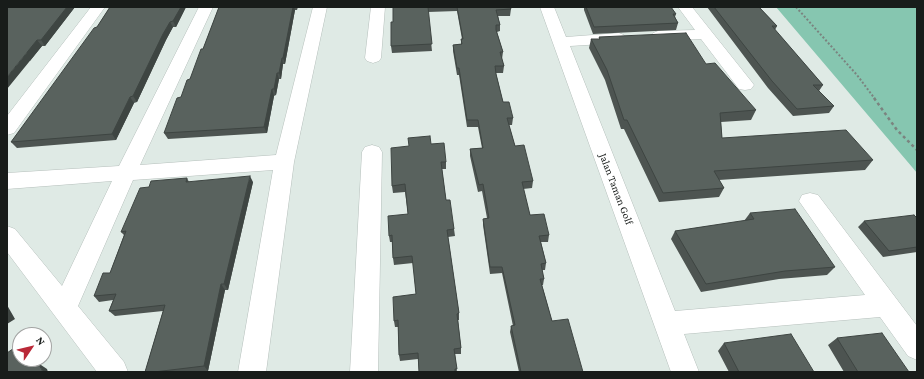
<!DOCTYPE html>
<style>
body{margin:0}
#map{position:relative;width:924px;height:379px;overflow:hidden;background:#dfeae5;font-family:"Crimson Pro",serif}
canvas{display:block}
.frame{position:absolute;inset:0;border:8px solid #181c1a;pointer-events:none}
.north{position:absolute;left:12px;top:327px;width:40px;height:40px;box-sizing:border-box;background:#fff;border:1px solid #a3a4a3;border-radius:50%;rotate:55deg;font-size:11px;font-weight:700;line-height:16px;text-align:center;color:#181c1a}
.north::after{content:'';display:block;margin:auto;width:14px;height:18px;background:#ba2938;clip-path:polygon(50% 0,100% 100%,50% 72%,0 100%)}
</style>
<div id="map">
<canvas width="924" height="379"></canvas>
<div class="frame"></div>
<div class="north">N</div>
</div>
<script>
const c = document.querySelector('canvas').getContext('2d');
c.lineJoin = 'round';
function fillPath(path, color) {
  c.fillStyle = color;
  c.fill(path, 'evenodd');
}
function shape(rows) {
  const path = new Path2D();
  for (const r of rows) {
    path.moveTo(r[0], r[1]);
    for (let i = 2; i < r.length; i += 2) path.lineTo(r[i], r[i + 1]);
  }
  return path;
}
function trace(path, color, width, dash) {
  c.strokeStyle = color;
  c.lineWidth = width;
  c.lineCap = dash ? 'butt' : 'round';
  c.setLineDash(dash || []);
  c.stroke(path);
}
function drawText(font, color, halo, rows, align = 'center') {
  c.font = font + ' "Crimson Pro",serif';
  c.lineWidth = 4;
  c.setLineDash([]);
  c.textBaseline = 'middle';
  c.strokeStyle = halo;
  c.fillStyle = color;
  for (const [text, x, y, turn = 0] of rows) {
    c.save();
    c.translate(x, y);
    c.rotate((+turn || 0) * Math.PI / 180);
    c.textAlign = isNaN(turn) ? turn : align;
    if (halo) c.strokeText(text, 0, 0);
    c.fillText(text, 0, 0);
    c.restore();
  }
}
const green = shape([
 [776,7,917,7,917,173,912,167]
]);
const pathFar1 = shape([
 [796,7,857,75,875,99]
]);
const path = shape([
 [874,98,897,130,917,150]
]);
const minor = shape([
 [91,7,105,7,14,133,7,135,7,116,91,7],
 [199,7,213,7,140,165,276,155,313,7,327,7,294,162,266,372,238,372,273,170,133,180,78,306,124,362,128,372,97,372,7,252,7,226,15,229,62,286,112,181,7,189,7,173,119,166,199,7],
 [371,7,385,7,381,58,379,61,373,63,367,61,365,58,371,7],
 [540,7,554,7,566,37,619,33,624,35,627,38,624,41,619,43,570,46,675,311,865,295,799,201,802,195,810,193,818,195,917,326,917,360,908,356,880,317,684,334,699,372,671,372,540,7],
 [678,7,692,7,751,81,754,85,751,89,745,90,739,89,701,39,658,41,653,39,650,36,653,33,658,31,695,30,678,7],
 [372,145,379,147,382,152,378,372,350,372,362,152,365,147,372,145]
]);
const wall = shape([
 [7,7,75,7,45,46,42,46,30,61],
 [110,7,186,7,176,27,173,27,166,40,137,102,134,103,116,140,17,148,11,142,97,27],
 [219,7,298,7,297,10,295,10,285,64,283,64,281,79,279,79,276,95,274,96,267,133,168,139,164,133,181,97,190,79,203,49],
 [393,7,510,7,511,9,510,16,498,16,500,25,500,31,497,32,503,52,502,59,504,66,503,73,496,73,503,102,513,118,512,125,509,125,515,146,533,181,532,188,523,189,530,215,549,235,548,242,541,242,546,263,545,270,542,270,544,279,543,285,542,285,552,321,583,372,519,372,510,332,511,326,513,326,502,273,490,274,483,225,483,219,487,218,482,191,478,192,470,156,470,149,482,148,478,127,467,127,459,75,457,75,453,51,453,45,461,44,461,39,462,39,457,11,428,12,432,51,392,53,391,46,393,22],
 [584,7,671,7,676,14,675,17,678,23,676,30,593,34,584,10],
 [707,7,759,7,777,26,775,30,823,85,819,91,834,106,829,113,793,116,768,88],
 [599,37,706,64,756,110,751,120,721,122,722,138,873,160,865,170,719,180,724,188,719,197,659,202,624,129,621,129,605,80,589,48,591,39,599,39],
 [431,144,446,162,446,169,442,169,446,200,454,229,455,236,448,237,459,313,459,320,458,320,461,348,461,354,455,354,457,372,419,372,418,359,400,361,399,355,398,327,395,327,394,321,416,294,413,263,394,265,393,258,392,242,390,242,389,236,408,214,405,192,393,193,392,186],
 [187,178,189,182,253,182,228,290,225,290,208,371,201,372,145,372,163,311,115,316,109,311,113,300,99,302,94,296,110,273,124,235,121,232,149,187],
 [750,213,835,267,827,275,779,279,701,292,671,239,675,231,744,221],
 [917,218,917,252,883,257,858,227,864,221],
 [837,338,909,372,844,372,828,345],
 [724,343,814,372,729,372,718,351]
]);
const shadedWall = shape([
 [67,7,75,7,45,46,41,40],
 [181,7,186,7,176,27,173,21],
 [293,7,294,7,295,10,285,64,283,58],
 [170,22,173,27,166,40,137,102,133,96,163,34],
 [37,40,42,46,7,89,7,77],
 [282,58,283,64,281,79,279,73],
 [277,73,279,79,276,95,274,89],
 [272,89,274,96,267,133,264,127],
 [130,97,134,103,116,140,112,134],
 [250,176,253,182,228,290,224,284],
 [221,284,225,290,208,371,204,366],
 [7,305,15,319,7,324],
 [29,359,34,359,42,372,33,367],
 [38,363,47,369,48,372,43,372]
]);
const building = shape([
 [7,7,67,7,41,40,37,40,7,77,7,7],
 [110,7,181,7,173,21,170,22,163,34,133,96,130,97,112,134,11,142,94,28,97,27,110,7],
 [219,7,293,7,283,58,282,58,279,73,277,73,274,89,272,89,264,127,164,133,177,98,181,97,187,80,190,79,201,49,203,49,219,7],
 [393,7,428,7,432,44,391,46,391,22,393,22,393,7],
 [457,7,510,7,511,9,496,10,500,25,496,25,496,30,503,52,500,52,504,66,495,66,496,74,503,102,509,102,513,118,507,118,515,146,524,145,533,181,522,182,530,215,544,214,549,235,539,236,546,263,541,264,544,279,540,279,552,321,568,319,583,372,521,372,511,326,515,325,502,267,490,267,483,219,489,218,483,184,479,185,470,149,483,148,478,120,467,120,459,68,457,68,453,45,462,44,461,39,463,39,457,7],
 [586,7,671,7,676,14,673,14,678,23,594,27,586,7],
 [714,7,759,7,777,26,772,26,823,85,813,85,834,106,797,109,772,81,714,7],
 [686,33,706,64,715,63,756,110,720,113,722,138,846,130,873,160,714,171,724,188,663,193,627,120,624,120,607,70,591,39,600,39,599,37,686,33],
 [430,136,431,144,444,143,446,162,441,162,446,200,450,200,454,229,447,230,459,313,457,314,461,348,454,349,457,369,455,369,455,372,419,372,418,353,399,355,398,320,394,321,393,297,416,294,412,256,393,258,392,235,389,236,388,216,408,214,405,184,392,186,391,148,409,146,408,138,430,136],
 [250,176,224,284,221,284,204,366,154,372,145,372,165,305,109,311,116,294,94,296,103,273,110,273,126,231,121,232,140,188,149,187,151,181,187,178,186,182,250,176],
 [795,209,835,267,785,271,706,284,675,231,754,219,750,213,795,209],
 [914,215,917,218,917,247,889,251,864,221,914,215],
 [882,333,909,372,858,372,837,338,882,333],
 [791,334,814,372,739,372,724,343,791,334],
 [20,344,20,359,29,359,33,367,38,363,43,372,7,372,7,353,20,344]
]);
const streetNames = [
 ["Jalan Taman Golf",616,189,69]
];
fillPath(green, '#86c6b0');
trace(minor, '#b5bfbb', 1);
trace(pathFar1, '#7b837f', 2, [2, 2]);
trace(path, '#7b837f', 2.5, [3, 3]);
fillPath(minor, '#fff');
fillPath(wall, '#4d5451');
fillPath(shadedWall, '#3e4542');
fillPath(building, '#59625e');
trace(building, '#3e4542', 1);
drawText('11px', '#181c1a', '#fff', streetNames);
</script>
